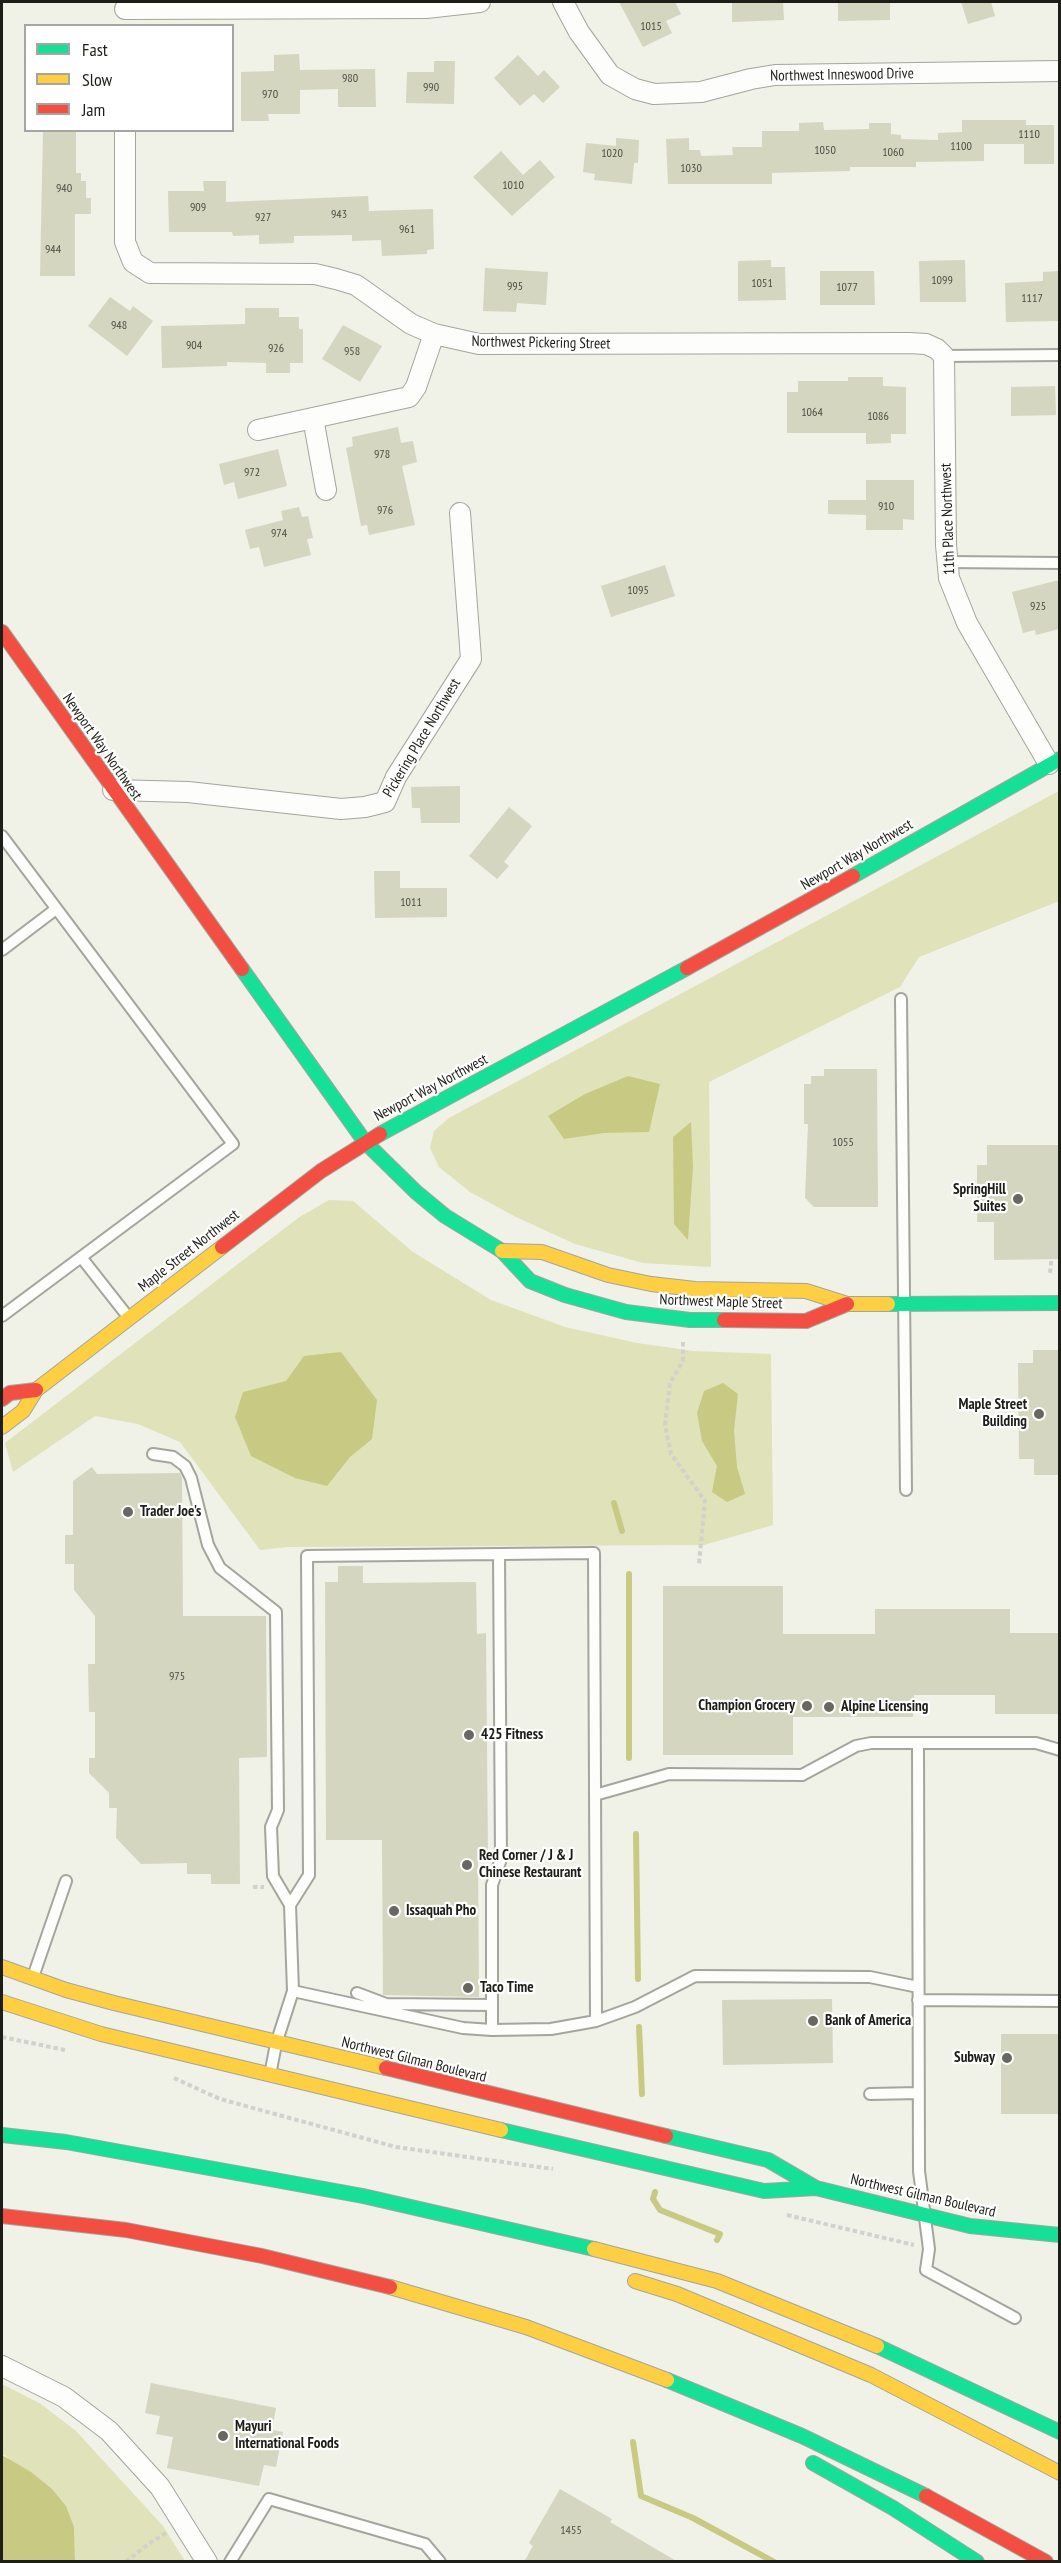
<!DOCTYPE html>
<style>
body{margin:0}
#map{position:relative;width:1061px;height:2563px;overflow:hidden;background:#f0f1e7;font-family:"PT Sans Narrow",sans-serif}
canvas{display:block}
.frame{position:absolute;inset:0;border:3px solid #1e1e18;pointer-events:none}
.legend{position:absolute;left:24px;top:24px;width:210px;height:108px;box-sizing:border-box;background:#fff;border:2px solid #a5a5a3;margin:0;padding:8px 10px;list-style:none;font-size:18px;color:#1e1e18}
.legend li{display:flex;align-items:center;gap:12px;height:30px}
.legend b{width:30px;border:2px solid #a5a5a3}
</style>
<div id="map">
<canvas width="1061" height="2563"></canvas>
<div class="frame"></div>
<ul class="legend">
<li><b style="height:8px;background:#16e098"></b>Fast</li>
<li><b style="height:8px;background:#ffcf43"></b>Slow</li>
<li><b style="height:8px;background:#f24e42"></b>Jam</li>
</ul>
</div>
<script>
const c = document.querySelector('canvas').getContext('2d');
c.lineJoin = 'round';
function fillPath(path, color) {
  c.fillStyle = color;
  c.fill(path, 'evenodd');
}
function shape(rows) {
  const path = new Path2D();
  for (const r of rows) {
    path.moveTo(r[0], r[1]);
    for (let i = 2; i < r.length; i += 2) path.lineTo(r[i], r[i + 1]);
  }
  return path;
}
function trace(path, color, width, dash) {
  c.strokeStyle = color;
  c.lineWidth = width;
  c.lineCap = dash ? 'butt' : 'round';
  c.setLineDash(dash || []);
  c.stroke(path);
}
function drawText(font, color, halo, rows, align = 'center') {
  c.font = font + ' "PT Sans Narrow",sans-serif';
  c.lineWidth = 4.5;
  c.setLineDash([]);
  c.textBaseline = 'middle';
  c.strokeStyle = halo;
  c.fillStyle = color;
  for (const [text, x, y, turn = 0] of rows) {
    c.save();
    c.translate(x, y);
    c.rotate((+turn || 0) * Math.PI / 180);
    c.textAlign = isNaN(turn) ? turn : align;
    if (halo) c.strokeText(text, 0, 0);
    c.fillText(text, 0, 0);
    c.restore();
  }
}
const green = shape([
 [1059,791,1059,901,919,957,900,987,709,1082,711,1267,643,1263,575,1244,516,1217,470,1192,439,1167,430,1148,434,1131,449,1118],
 [329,1200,353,1201,413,1252,491,1300,565,1327,637,1343,693,1351,771,1354,773,1525,704,1545,287,1547,260,1550,180,1442,138,1424,95,1416,13,1472,5,1443,298,1218],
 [2,2384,41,2404,76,2431,163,2526,185,2561,75,2561,74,2527,5,2455,2,2455]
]);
const water = shape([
 [628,1076,660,1084,649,1132,604,1133,564,1139,548,1116,585,1094],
 [691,1122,693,1167,688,1240,674,1224,673,1137],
 [341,1352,377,1400,372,1439,350,1457,327,1486,295,1478,251,1456,235,1417,243,1392,286,1381,304,1356],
 [723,1383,738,1394,734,1431,737,1467,745,1494,727,1502,712,1492,717,1466,702,1441,697,1413,704,1391],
 [2,2455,31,2472,52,2489,66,2506,74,2527,75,2561,2,2561]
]);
const stream = shape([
 [614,1503,622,1531],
 [629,1758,629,1574],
 [636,1834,638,1979],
 [639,2027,642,2094],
 [655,2192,653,2199,660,2210,720,2234,717,2240],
 [633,2442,641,2496,693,2518,774,2562]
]);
const building = shape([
 [619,2,675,2,681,14,666,21,672,33,643,47],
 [732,2,783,2,784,20,732,22],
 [841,2,890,2,890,20,838,21,838,3],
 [961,2,991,2,995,16,968,24],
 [299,54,300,70,375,69,376,107,338,107,338,89,300,90,300,114,268,114,269,121,241,121,241,72,274,71,274,55],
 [518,55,538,76,544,70,560,87,543,103,534,94,520,106,494,78],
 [434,61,455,61,454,104,406,103,407,72,434,72],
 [962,120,1026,120,1026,125,1054,125,1054,164,1024,164,1024,144,984,144,984,161,916,162,916,167,850,167,850,171,772,173,772,184,668,184,666,139,689,138,689,150,700,150,701,156,733,155,732,147,762,147,762,131,799,131,799,123,823,122,824,130,869,129,869,123,891,123,891,134,901,135,901,139,938,140,938,133,962,132],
 [43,130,76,130,76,173,81,173,81,181,86,181,86,198,91,198,91,214,75,214,75,276,40,276],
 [616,138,639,140,638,163,634,163,632,184,594,180,595,174,583,172,586,143,616,146],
 [501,151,523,175,540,160,555,177,512,216,473,177],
 [203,181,226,181,226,202,368,196,369,211,433,209,434,249,427,250,427,254,382,256,381,240,352,241,352,235,294,236,294,243,259,244,259,235,233,236,232,232,169,232,168,191,204,191],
 [771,260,771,267,785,267,786,300,738,301,738,261],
 [965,260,966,302,920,302,919,261],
 [485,268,548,272,546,305,517,303,516,312,483,311],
 [820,271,874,271,875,305,820,305],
 [1059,271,1058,321,1006,322,1005,283,1043,281,1043,272],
 [110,297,130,311,133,306,153,321,127,356,88,326],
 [245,308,279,308,279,317,299,317,299,329,303,329,303,363,290,363,290,373,266,373,266,363,227,362,227,366,162,368,161,326,245,324],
 [343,325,382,346,360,382,322,359],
 [848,377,883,377,883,386,906,387,906,434,891,434,891,443,866,444,866,433,787,433,787,392,798,392,798,381,848,381],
 [1055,386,1056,415,1011,416,1011,387],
 [398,427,401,443,413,441,417,462,402,466,415,525,369,535,367,525,361,526,346,448,353,446,352,437],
 [278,449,287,486,238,499,234,482,224,485,219,464],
 [866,480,914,480,914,520,903,519,903,530,866,530,866,515,828,514,828,500,866,500],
 [299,507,302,517,308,516,313,538,307,539,311,555,264,567,259,547,250,549,245,530,283,520,281,511],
 [665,565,675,596,611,617,601,586],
 [1059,580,1059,629,1036,635,1035,630,1023,633,1012,592],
 [460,786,460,823,421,823,420,808,412,808,411,787],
 [509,807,532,826,504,862,509,866,497,879,469,856],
 [374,871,400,871,400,888,447,888,447,917,375,918],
 [824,1069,877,1069,878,1207,814,1207,805,1198,808,1124,804,1124,804,1084,811,1084,811,1076,824,1076],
 [987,1145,1059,1145,1059,1259,994,1260,994,1222,977,1222,977,1165,987,1165],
 [1033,1350,1059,1350,1059,1475,1034,1475,1034,1459,1019,1459,1018,1363,1033,1363],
 [92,1467,97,1474,180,1473,182,1478,183,1616,266,1616,267,1757,239,1758,240,1884,211,1884,211,1874,187,1874,187,1863,141,1864,116,1838,117,1808,109,1808,109,1793,89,1773,89,1758,95,1758,95,1712,89,1712,88,1664,95,1664,95,1616,74,1590,74,1564,65,1564,65,1535,73,1535,73,1481],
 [338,1566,363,1566,363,1583,476,1582,477,1634,486,1633,488,1861,478,1861,479,1997,383,1995,382,1840,326,1840,325,1582,338,1582],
 [663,1586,783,1586,783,1634,875,1634,875,1609,1010,1609,1010,1633,1059,1633,1059,1714,995,1714,995,1695,914,1695,913,1717,793,1717,793,1755,663,1755],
 [832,1999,833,2063,723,2065,722,2000],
 [1001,2034,1059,2034,1059,2114,1001,2114],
 [151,2383,276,2408,272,2430,283,2432,276,2467,264,2465,259,2486,167,2468,173,2437,156,2434,160,2416,145,2413],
 [560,2489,612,2519,610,2522,678,2562,524,2562,533,2546,529,2543]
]);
const path = shape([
 [1050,1273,1052,1255],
 [683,1342,683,1361,670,1383,665,1425,671,1454,705,1501,699,1564],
 [253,1887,264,1887],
 [2,2037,65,2050],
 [174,2078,220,2099,396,2147,553,2169],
 [787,2215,914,2245],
 [126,2562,148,2544,166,2533]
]);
const lane = shape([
 [944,356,1060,355],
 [947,562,1060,563],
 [2,836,233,1144,2,1316],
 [2,950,56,909],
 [901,999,906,1490],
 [81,1257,129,1318],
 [153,1454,173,1457,185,1466,191,1478,208,1545,220,1568,276,1612,278,1810,271,1827,273,1876,290,1905],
 [918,1743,919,2171,929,2249,926,2270,1015,2318],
 [595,1795,669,1774,802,1775,856,1746,871,1743,1036,1743,1060,1750],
 [33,1977,66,1881],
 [293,1991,463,2028,492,2030,492,1885,501,1859,499,1554,594,1553,596,2021,551,2029,492,2030],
 [357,1993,386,2004,491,2005],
 [918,2000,1060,2001],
 [596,2021,635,2007,695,1976,870,1977,918,1987],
 [270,2075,276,2044,293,1991,290,1905,309,1875,307,1556,499,1554],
 [870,2094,919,2093],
 [230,2562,269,2499,425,2544,440,2562]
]);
const street = shape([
 [563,2,579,32,610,75,635,89,654,94,701,92,751,79,775,75,1060,71],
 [125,9,426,8,480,2],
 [125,130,125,242,133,262,150,273,315,274,336,279,356,285,411,324,434,334,479,344,909,343,926,344,937,349,944,356,946,545,949,578,967,623,1049,764],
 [313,418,326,490],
 [258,430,409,397,416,387,434,334],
 [113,790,188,792,341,809,365,807,385,802,396,777,471,659,460,513],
 [2,2366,64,2397,109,2431,160,2487,207,2562]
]);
const fast = shape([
 [853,876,1060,759],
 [242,969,365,1142,416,1192,445,1216,502,1251,530,1281,565,1295,626,1312,690,1320,724,1320],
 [380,1134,687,968],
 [888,1304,1060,1303],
 [501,2130,764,2191,816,2188],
 [2,2135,66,2142,363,2196,594,2249],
 [666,2136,768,2160,816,2188,970,2226,1060,2235],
 [877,2346,1060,2432],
 [667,2380,802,2436,926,2496],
 [813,2463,893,2508,977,2562]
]);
const slow = shape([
 [502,1251,542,1252,608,1275,651,1284,695,1289,806,1291,847,1304,888,1304],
 [2,1427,23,1411,36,1390,222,1247],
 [2,1967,66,1990,114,2003,386,2068],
 [2,2002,101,2034,501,2130],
 [594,2249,717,2281,877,2346],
 [635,2281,677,2294,871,2375,1060,2473],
 [390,2287,526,2327,667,2380]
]);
const jam = shape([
 [2,632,242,969],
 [687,968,853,876],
 [222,1247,321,1171,380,1134],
 [724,1320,806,1321,847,1304],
 [2,1399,10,1393,36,1390],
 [386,2068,666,2136],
 [2,2216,126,2230,262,2256,390,2287],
 [926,2496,1046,2562]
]);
const markers = [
 [1018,1199,6,"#686860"],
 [1039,1414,6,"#686860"],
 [128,1512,6,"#686860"],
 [807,1706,6,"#686860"],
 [829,1707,6,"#686860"],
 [469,1735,6,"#686860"],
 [467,1865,6,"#686860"],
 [394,1911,6,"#686860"],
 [468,1988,6,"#686860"],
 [813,2021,6,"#686860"],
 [1007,2058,6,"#686860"],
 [223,2436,6,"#686860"]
];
const numberNames = [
 ["1015",651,27],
 ["980",350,79],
 ["990",431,88],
 ["970",270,95],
 ["1110",1029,135],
 ["1100",961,147],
 ["1050",825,151],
 ["1060",893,153],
 ["1020",612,154],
 ["1030",691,169],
 ["1010",513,186],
 ["940",64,189],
 ["909",198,208],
 ["943",339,215],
 ["927",263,218],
 ["961",407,230],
 ["944",53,250],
 ["1099",942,281],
 ["1051",762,284],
 ["995",515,287],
 ["1077",847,288],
 ["1117",1032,299],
 ["948",119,326],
 ["904",194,346],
 ["926",276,349],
 ["958",352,352],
 ["1064",812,413],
 ["1086",878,417],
 ["978",382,455],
 ["972",252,473],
 ["910",886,507],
 ["976",385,511],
 ["974",279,534],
 ["1095",638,591],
 ["925",1038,607],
 ["1011",411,903],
 ["1055",843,1143],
 ["975",177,1677],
 ["1455",571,2531]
];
const streetNames = [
 ["Northwest Inneswood Drive",842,75,-1],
 ["Northwest Pickering Street",541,343,1],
 ["11th Place Northwest",948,519,-92],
 ["Pickering Place Northwest",422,738,-59],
 ["Newport Way Northwest",102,747,55],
 ["Newport Way Northwest",857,855,-30],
 ["Newport Way Northwest",431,1088,-28],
 ["Maple Street Northwest",189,1251,-38],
 ["Northwest Maple Street",721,1302,2],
 ["Northwest Gilman Boulevard",414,2060,14],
 ["Northwest Gilman Boulevard",923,2196,13]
];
const poiNames = [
 ["SpringHill",1006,1190,"right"],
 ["Suites",1006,1207,"right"],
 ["Maple Street",1027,1405,"right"],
 ["Building",1027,1422,"right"],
 ["Trader Joe's",140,1512],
 ["Champion Grocery",795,1706,"right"],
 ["Alpine Licensing",841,1707],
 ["425 Fitness",481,1735],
 ["Red Corner / J & J",479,1856],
 ["Chinese Restaurant",479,1873],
 ["Issaquah Pho",406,1911],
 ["Taco Time",480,1988],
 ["Bank of America",825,2021],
 ["Subway",995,2058,"right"],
 ["Mayuri",235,2427],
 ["International Foods",235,2444]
];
fillPath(green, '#e0e2b9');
fillPath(water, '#c8ca84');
trace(stream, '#c8ca84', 6);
fillPath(building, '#d4d6bf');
trace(lane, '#a4a59d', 14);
trace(street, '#a4a59d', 22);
trace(fast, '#a4a59d', 16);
trace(slow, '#a4a59d', 16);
trace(jam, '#a4a59d', 16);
trace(path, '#d1d1ce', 4, [4.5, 3]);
trace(lane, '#fdfdfb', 10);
trace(street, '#fdfdfb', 20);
trace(fast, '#16e098', 14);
trace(slow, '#ffcf43', 14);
trace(jam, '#f24e42', 14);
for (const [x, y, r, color] of markers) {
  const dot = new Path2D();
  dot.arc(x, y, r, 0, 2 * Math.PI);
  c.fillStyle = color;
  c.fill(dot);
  trace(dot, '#fff', 2);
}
drawText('12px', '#4c4c42', null, numberNames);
drawText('15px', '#1e1e18', '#fff', streetNames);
drawText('bold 15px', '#1e1e18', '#fff', poiNames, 'left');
</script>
